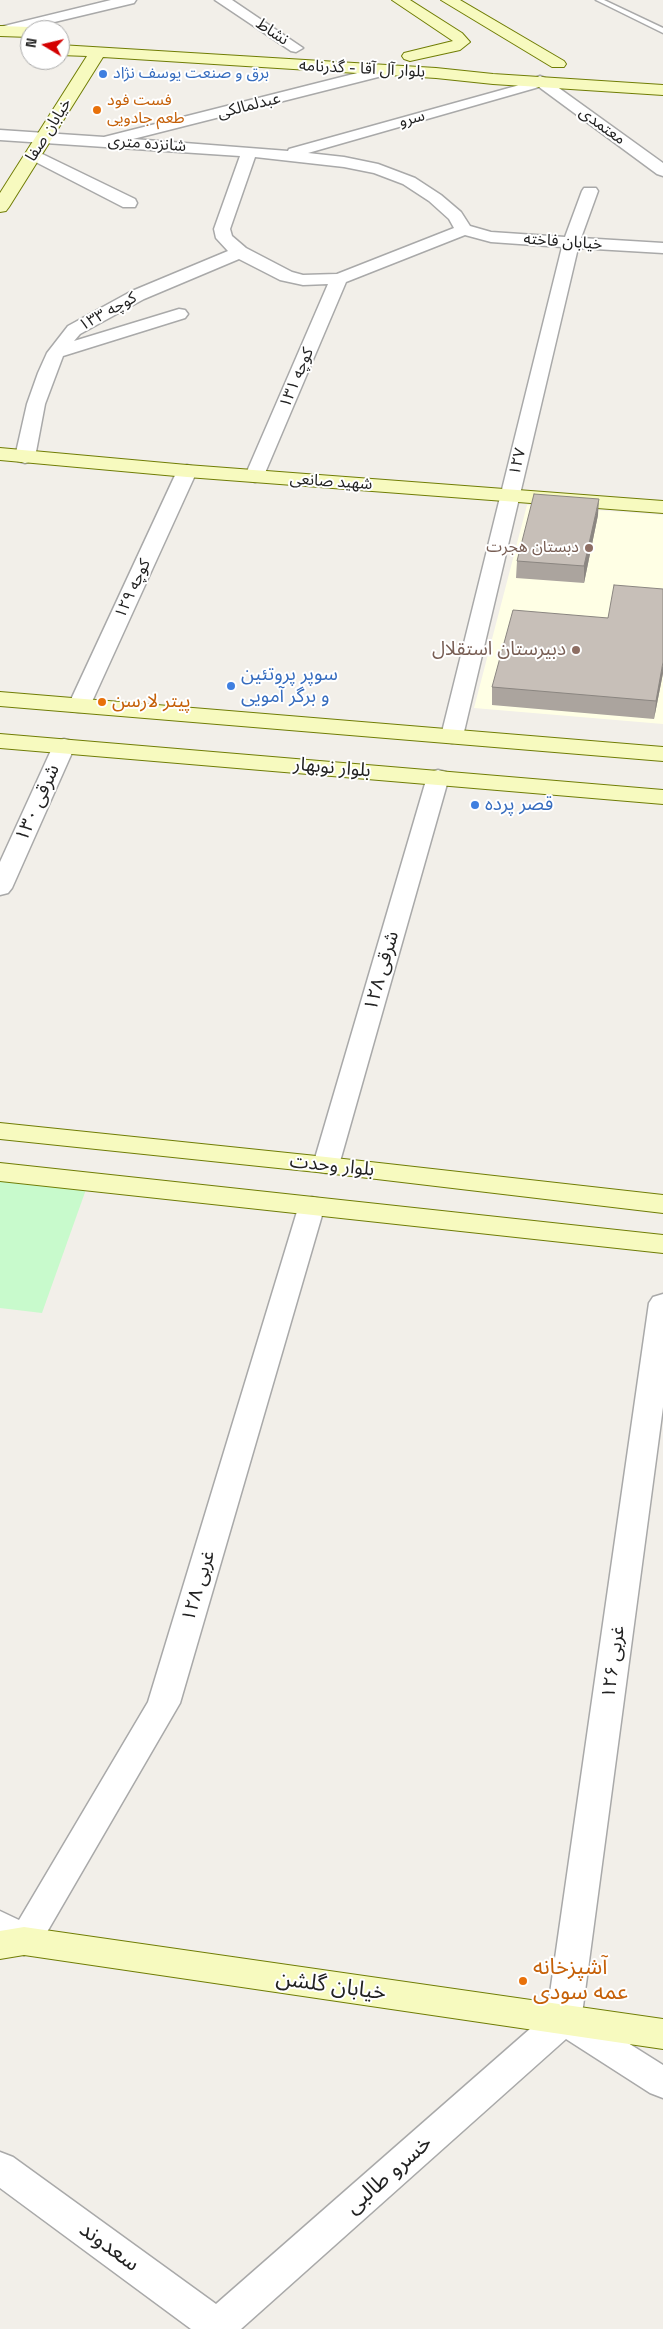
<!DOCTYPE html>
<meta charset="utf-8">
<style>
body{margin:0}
#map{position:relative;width:663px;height:2329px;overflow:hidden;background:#f2efe9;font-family:"Space Grotesk",sans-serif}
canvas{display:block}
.north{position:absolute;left:20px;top:20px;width:50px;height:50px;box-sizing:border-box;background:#fff;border:1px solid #a7a7a7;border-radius:50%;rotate:279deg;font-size:14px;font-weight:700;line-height:20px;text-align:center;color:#222}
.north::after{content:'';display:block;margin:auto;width:18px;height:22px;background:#d40000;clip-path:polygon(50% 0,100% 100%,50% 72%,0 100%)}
</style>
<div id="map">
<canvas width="663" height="2329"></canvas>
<div class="north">N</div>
</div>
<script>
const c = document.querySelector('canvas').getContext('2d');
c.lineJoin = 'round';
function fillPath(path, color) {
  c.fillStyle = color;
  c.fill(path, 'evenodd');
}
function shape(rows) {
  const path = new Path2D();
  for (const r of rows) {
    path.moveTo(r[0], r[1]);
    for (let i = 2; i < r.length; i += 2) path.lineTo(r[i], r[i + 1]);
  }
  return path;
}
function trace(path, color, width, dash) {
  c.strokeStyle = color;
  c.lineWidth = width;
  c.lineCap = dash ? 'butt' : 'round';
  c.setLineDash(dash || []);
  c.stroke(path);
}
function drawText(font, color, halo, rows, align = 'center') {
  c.font = font + ' "Space Grotesk","Noto Sans Arabic",sans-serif';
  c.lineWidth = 4;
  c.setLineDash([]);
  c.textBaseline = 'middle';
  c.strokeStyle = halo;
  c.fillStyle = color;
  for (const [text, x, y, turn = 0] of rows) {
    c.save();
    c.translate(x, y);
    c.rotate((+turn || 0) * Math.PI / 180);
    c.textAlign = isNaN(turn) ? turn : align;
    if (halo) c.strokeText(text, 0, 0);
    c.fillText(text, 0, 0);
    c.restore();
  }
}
const education = shape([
 [527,505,663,515,663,724,474,708]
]);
const park = shape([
 [0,1172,89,1181,42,1313,0,1308]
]);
const lane = shape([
 [596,0,604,0,663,28,663,33,596,0]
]);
const street = shape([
 [111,0,136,0,134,3,0,35,0,27,111,0],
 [215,0,232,0,303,48,296,52,291,51,215,0],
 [389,65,397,70,394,73,133,139,288,151,289,149,516,86,540,76,545,78,663,163,663,176,657,174,539,87,308,153,344,157,378,164,415,178,441,195,461,212,470,226,491,232,565,237,582,191,584,188,596,188,598,191,581,238,663,243,663,253,578,248,463,736,460,741,452,743,444,741,441,736,562,247,491,242,465,235,346,282,262,480,255,482,248,480,245,476,328,284,303,285,280,280,239,259,144,299,80,334,74,341,179,309,185,310,188,314,185,318,63,356,45,404,35,457,32,461,25,463,18,461,15,457,27,404,38,373,47,353,68,326,132,291,228,251,216,238,214,229,240,156,0,140,0,130,104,137,389,65],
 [255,157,344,167,374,173,403,184,429,201,449,219,454,228,337,274,303,275,292,272,246,248,232,236,230,229,255,157],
 [34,150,135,199,137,203,135,207,123,207,28,158,26,155,28,152,34,150],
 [187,465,194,467,197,471,90,706,87,711,79,712,71,711,68,706,177,471,180,467,187,465],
 [64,739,72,741,75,746,12,888,8,893,0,895,0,862,53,746,56,741,64,739],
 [438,770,446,772,449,777,339,1165,335,1171,326,1173,317,1171,313,1165,427,777,430,772,438,770],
 [312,1197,321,1199,325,1205,180,1703,36,1951,24,1955,12,1951,0,1943,0,1911,19,1920,148,1702,299,1205,303,1199,312,1197],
 [663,1294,663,1407,582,2014,663,2065,663,2098,650,2093,566,2039,241,2329,191,2329,0,2188,0,2152,13,2157,216,2304,547,2014,649,1303,653,1297,663,1294]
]);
const secondary = shape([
 [392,0,410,0,462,33,470,42,460,50,410,61,404,59,402,56,404,53,453,41,392,0],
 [441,0,460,0,564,61,566,64,564,67,552,67,441,0],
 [0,26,30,27,36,30,30,30,30,37,0,36,0,26],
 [60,45,436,68,493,74,663,85,663,95,493,84,436,78,103,57,9,207,6,211,0,212,0,193,87,56,60,55,60,45],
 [0,448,187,465,663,501,663,513,187,477,0,460,0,448],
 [0,692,663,747,663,761,0,706,0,692],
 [0,734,663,790,663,804,0,748,0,734],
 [0,1123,326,1157,663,1195,663,1213,326,1173,0,1139,0,1123],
 [0,1163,663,1235,663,1253,0,1181,0,1163],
 [24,1927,663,2019,663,2049,24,1955,0,1959,0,1931,24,1927]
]);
const wall = shape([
 [598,515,584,583,516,578,517,561],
 [608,618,663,673,654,719,492,705,492,687]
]);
const shadedWall = shape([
 [599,499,598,515,584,583,584,566],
 [663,662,663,673,654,719,656,701]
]);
const building = shape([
 [534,494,599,499,584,566,517,561,534,494],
 [614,585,663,589,663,662,656,701,492,687,513,610,608,618,614,585]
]);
const markers = [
 [103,74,5,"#3f7fe0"],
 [97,110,5,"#e8710a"],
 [589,548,5,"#8d6e63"],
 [576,650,5,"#8d6e63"],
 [231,686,5,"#3f7fe0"],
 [102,702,5,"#e8710a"],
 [475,805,5,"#3f7fe0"],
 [523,1981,5,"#e8710a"]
];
const farStreetnames = [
 ["نشاط",272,32,33],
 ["بلوار آل آقا - گذرنامه",362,69,3],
 ["عبدلمالکی",249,106,-14],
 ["سرو",412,119,-15],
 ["معتمدی",602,126,36],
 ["خیابان صفا",49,130,-58],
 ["شانزده متری",147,144,4],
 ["خیابان فاخته",563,242,4],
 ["کوچه ۱۳۳",108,312,-29],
 ["کوچه ۱۳۱",297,378,-67],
 ["۱۲۷",518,462,-76],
 ["شهید صانعی",331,482,4],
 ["کوچه ۱۲۹",133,589,-65]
];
const farShopnames = [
 ["برق و صنعت یوسف نژاد",113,74]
];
const farFoodnames = [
 ["فست فود",107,101],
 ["طعم جادویی",107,119]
];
const farEducationnames = [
 ["دبستان هجرت",579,548]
];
const educationNames = [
 ["دبیرستان استقلال",566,650]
];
const shopNames = [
 ["سوپر پروتئین",241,675],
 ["و برگر آمویی",241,697],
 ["قصر پرده",485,805]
];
const foodNames = [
 ["پیتر لارسن",112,702]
];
const streetNames = [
 ["بلوار نوبهار",332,768,5],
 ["۱۳۰ شرقی",38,803,-66],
 ["۱۲۸ شرقی",382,971,-74],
 ["بلوار وحدت",332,1166,6],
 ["۱۲۸ غربی",199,1586,-73],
 ["۱۲۶ غربی",614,1662,-82]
];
const nearFoodnames = [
 ["آشپزخانه",533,1968],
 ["عمه سودی",533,1993]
];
const nearStreetnames = [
 ["خیابان گلشن",331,1986,8],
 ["خسرو طالبی",389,2175,-41],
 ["سعدوند",109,2247,36]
];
fillPath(education, '#ffffe5');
fillPath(park, '#c8facc');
trace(lane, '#a9a9a9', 3);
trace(street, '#a9a9a9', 3);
trace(secondary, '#707d05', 2);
fillPath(lane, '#fff');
fillPath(street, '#fff');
fillPath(secondary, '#f7fabf');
fillPath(wall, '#aba49e');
fillPath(shadedWall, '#8b8681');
fillPath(building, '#c7bfb8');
trace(building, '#8b8681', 1);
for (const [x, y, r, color] of markers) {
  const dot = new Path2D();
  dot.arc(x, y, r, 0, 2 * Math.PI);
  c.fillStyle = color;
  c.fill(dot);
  trace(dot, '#fff', 2);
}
drawText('16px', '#222', '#fff', farStreetnames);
drawText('16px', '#366cbe', '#fff', farShopnames, 'left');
drawText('16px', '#c56008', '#fff', farFoodnames, 'left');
drawText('16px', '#785e54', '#fff', farEducationnames, 'right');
drawText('19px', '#785e54', '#fff', educationNames, 'right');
drawText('19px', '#366cbe', '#fff', shopNames, 'left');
drawText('19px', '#c56008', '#fff', foodNames, 'left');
drawText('19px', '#222', '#fff', streetNames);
drawText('22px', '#c56008', '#fff', nearFoodnames, 'left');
drawText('22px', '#222', '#fff', nearStreetnames);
</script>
